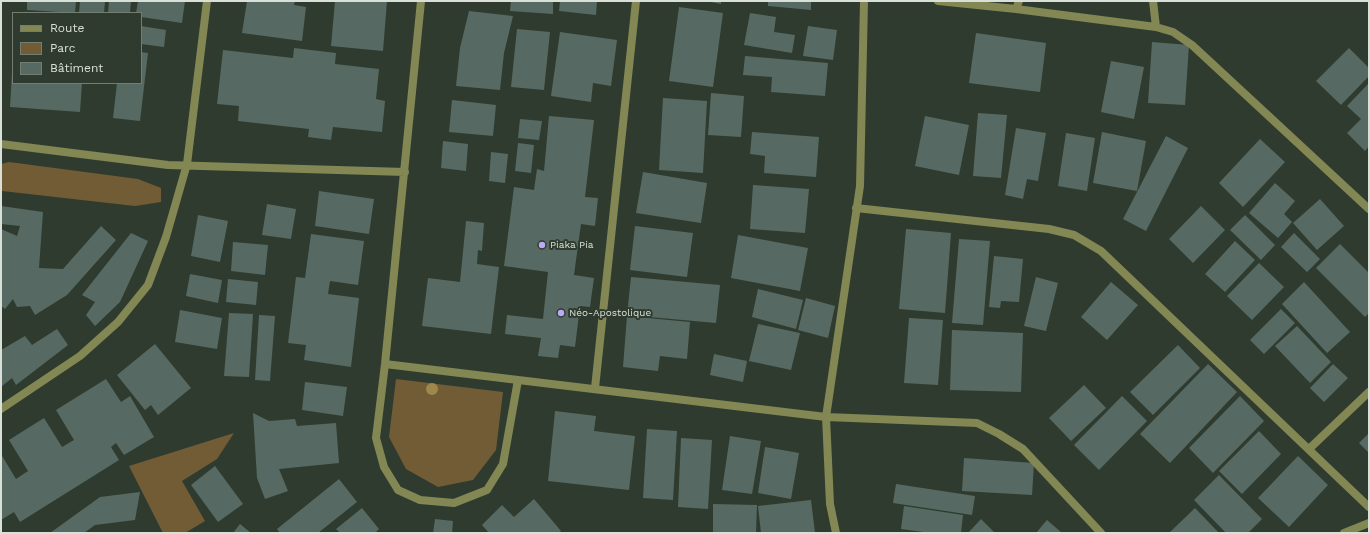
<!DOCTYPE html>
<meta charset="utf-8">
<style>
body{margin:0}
#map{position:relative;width:1370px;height:534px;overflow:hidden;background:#2f3b2e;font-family:"Work Sans",sans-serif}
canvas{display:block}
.frame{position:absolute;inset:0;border:2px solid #d9e0d8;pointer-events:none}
.legend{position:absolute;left:12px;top:12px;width:130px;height:72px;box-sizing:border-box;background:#2f3b2e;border:1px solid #737d72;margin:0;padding:5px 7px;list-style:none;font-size:12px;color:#d9e0d8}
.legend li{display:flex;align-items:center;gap:8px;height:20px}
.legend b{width:20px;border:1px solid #737d72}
</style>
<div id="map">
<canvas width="1370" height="534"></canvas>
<div class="frame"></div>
<ul class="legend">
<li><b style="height:5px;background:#838753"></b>Route</li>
<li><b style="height:11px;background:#725c36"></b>Parc</li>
<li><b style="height:11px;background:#566a63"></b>Bâtiment</li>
</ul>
</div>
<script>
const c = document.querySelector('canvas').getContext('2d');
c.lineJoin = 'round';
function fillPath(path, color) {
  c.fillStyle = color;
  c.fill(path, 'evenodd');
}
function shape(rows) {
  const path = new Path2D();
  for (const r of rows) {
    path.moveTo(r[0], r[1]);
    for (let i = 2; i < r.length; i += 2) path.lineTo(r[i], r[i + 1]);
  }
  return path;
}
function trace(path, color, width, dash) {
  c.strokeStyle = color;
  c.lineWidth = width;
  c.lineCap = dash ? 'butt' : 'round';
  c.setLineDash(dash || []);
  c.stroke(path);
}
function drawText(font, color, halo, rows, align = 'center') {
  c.font = font + ' "Work Sans",sans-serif';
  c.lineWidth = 4;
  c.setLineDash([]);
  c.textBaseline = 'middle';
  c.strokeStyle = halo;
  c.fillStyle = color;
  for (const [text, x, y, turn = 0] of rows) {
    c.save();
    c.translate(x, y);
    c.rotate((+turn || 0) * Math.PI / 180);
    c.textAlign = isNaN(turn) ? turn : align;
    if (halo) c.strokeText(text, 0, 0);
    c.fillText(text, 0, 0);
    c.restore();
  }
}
const green = shape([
 [9,162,138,179,161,188,161,202,135,206,2,191,1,164],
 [396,379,503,392,496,450,473,480,438,487,406,469,389,437],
 [234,433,217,459,182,481,205,521,185,533,163,533,129,466]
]);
const building = shape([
 [27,1,76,1,75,13,27,10],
 [80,1,105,1,104,13,79,13],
 [109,1,131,1,130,13,108,13],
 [138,1,185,1,182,23,141,17,141,13,136,13],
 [247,1,295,1,294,5,306,7,302,41,242,33],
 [335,1,387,1,383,51,331,46],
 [511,1,553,1,553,14,510,11],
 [560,1,597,1,596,15,559,11],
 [706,1,721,1,721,4],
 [768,1,811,1,811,10,768,6],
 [679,7,723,13,713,87,669,81],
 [469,11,513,16,504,53,500,90,456,86,460,48],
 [750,13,776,17,774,32,795,35,792,53,744,45],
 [141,26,166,30,164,47,141,44],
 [808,26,837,30,833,60,803,56],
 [517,29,550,32,544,90,511,87],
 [560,32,617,40,611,86,593,83,591,102,551,96],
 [976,33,1046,43,1040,92,969,83],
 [1152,42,1189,45,1185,105,1148,103],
 [294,48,336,53,335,64,379,69,376,99,385,101,382,132,333,127,331,140,308,137,309,129,238,121,239,106,217,104,223,50,293,58],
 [1349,48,1369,68,1369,76,1341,105,1316,81],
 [141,52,148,53,140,121,113,118,117,83,141,83],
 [745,56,828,63,825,96,771,92,772,77,743,75],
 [1111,61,1144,67,1134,119,1101,112],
 [12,73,13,83,82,83,80,112,10,107],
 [1369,83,1369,146,1365,151,1347,133,1361,119,1347,106],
 [711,93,744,96,741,137,708,135],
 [663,98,707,101,703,173,659,170],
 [452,100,496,105,493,136,449,132],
 [978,113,1007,115,1001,178,973,176],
 [549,116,594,120,585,197,598,198,595,226,581,224,574,275,594,278,590,307,580,306,575,347,560,345,558,358,538,356,541,338,505,334,507,315,543,319,548,272,504,266,514,187,534,190,537,169,544,171],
 [925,116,969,125,959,175,915,166],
 [520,119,542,121,539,140,518,138],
 [1016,128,1046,133,1038,181,1027,179,1023,199,1005,195],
 [752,132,819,137,816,177,764,173,765,156,750,154],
 [1102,132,1146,141,1137,191,1093,183],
 [1066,133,1095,138,1087,191,1058,186],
 [1166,136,1188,148,1146,231,1123,219],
 [1260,139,1285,162,1243,207,1219,183],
 [443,141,468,144,466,171,441,168],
 [518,143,534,145,531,173,515,171],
 [491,152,508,154,505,183,489,181],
 [643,172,707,183,701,223,636,213],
 [1275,183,1295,201,1284,214,1292,222,1278,238,1249,213],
 [753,185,809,189,805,233,750,229],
 [319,191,374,199,369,234,315,226],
 [1320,199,1344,226,1317,250,1293,223],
 [267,204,296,209,291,239,262,235],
 [1,206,43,212,39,268,63,269,101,226,116,240,67,295,35,315,30,306,17,307,13,299,5,309,1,306,1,229,17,236,20,226,1,224],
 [1201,206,1225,230,1193,263,1169,239],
 [198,215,228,221,220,262,191,256],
 [1245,215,1275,245,1261,260,1230,230],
 [466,221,484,223,482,251,478,250,477,264,499,267,491,334,422,326,428,278,460,282],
 [635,226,693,233,687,277,630,270],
 [906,229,951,233,945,313,899,309],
 [131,233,148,241,120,302,95,326,86,315,95,302,82,295],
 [1294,233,1320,259,1307,272,1281,247],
 [311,234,364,241,358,285,330,281,328,294,359,298,351,367,304,360,306,345,288,343,296,277,305,278],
 [738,235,808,248,800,291,731,278],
 [959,239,990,241,983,325,952,323],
 [1235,241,1255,260,1225,292,1205,274],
 [233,242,268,245,265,275,231,271],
 [1340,244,1369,273,1369,313,1365,317,1316,268],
 [994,256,1023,259,1019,302,1001,301,1000,308,989,307],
 [1259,263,1284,287,1252,320,1227,296],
 [190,274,222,280,218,303,186,296],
 [631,277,720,285,716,323,627,315],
 [1036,277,1058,283,1046,331,1024,326],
 [228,279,258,282,256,305,226,302],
 [1111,282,1138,305,1107,340,1081,317],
 [1304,282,1350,332,1327,353,1282,304],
 [758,289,803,300,796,329,752,317],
 [806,298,835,306,828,338,798,330],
 [1281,309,1295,323,1264,354,1250,340],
 [180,310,222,318,217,349,175,342],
 [229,313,253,314,249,377,224,376],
 [259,315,275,316,270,381,255,380],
 [627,316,690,322,687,359,660,356,658,371,623,367],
 [909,318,943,320,938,385,904,383],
 [758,324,800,333,791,370,749,361],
 [1297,326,1331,362,1310,383,1275,346],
 [57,329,68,345,16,385,12,378,1,387,1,350,25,336,32,345],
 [952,330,1023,333,1021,392,950,390],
 [155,344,191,388,158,415,151,405,145,410,117,375],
 [1178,345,1200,368,1153,415,1130,392],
 [714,354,747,361,743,382,710,375],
 [1208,364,1237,392,1170,463,1140,434],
 [1333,364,1348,378,1324,402,1310,388],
 [106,379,121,402,130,396,154,437,124,455,116,443,111,447,119,460,20,522,14,512,1,520,1,454,16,479,28,471,9,440,44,418,62,447,74,440,56,410],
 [305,382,347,387,343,416,302,410],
 [1084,385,1106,408,1071,441,1049,418],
 [1122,396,1147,421,1099,470,1074,445],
 [1240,396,1264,421,1213,473,1189,448],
 [555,411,596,416,594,431,635,436,629,490,548,481],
 [253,413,269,421,295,419,297,426,336,423,339,463,279,469,288,491,265,499,257,478],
 [647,429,677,431,673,500,643,498],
 [1259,431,1281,454,1242,494,1219,471],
 [1369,433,1369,453,1359,443],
 [730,436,761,441,752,494,722,490],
 [681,438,712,440,708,509,678,507],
 [765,447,799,453,791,499,758,493],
 [1298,456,1328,485,1289,527,1258,498],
 [964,458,1034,463,1032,495,962,491],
 [215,466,243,504,218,522,191,485],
 [1219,475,1262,519,1248,533,1226,533,1194,500],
 [339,479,357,502,318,533,280,533,277,529],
 [896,484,975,496,972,515,893,503],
 [140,492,135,520,95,525,84,533,50,533,100,497],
 [534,499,561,531,558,533,489,533,482,525,502,505,514,517],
 [811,500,815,533,761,533,758,506],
 [713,504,757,505,756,533,713,533],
 [904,506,963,515,961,533,931,533,901,529],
 [362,508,379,529,375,533,340,533,336,529],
 [1195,508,1219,533,1169,533],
 [435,519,453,521,452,533,433,533],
 [981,519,995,533,968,533],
 [1047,520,1062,533,1036,533],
 [240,524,251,533,233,533]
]);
const street = shape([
 [421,1,385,364,376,438,384,467,398,490,420,500,454,503,487,490,503,464,518,380],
 [938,1,1016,9,1156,27,1173,32,1192,45,1369,209],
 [1153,1,1156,27],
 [1016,9,1019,1],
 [1,144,168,165,405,172],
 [856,208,1049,229,1074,235,1101,251,1369,507],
 [385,364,826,417,977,423,999,434,1023,449,1101,533],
 [595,388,636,1],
 [1,409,80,356,118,322,148,285,166,237,187,164,207,1],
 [1309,449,1369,392],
 [836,533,830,504,826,417,860,186,864,1],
 [1344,533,1369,523]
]);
const trees = [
 [432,389]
];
const markers = [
 [542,245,4,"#bda9f5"],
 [561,313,4,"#bda9f5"]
];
const poiNames = [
 ["Piaka Pia",550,245],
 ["Néo-Apostolique",569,313]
];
fillPath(green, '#725c36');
fillPath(building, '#566a63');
trace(street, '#838753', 8);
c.fillStyle = '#9f874c';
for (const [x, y] of trees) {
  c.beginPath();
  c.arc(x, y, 6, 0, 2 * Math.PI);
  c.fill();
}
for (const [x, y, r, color] of markers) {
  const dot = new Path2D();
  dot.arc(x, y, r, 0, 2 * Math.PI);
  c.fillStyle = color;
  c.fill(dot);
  trace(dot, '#2f3b2e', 1.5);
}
drawText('10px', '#d9e0d8', '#2f3b2e', poiNames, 'left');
</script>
